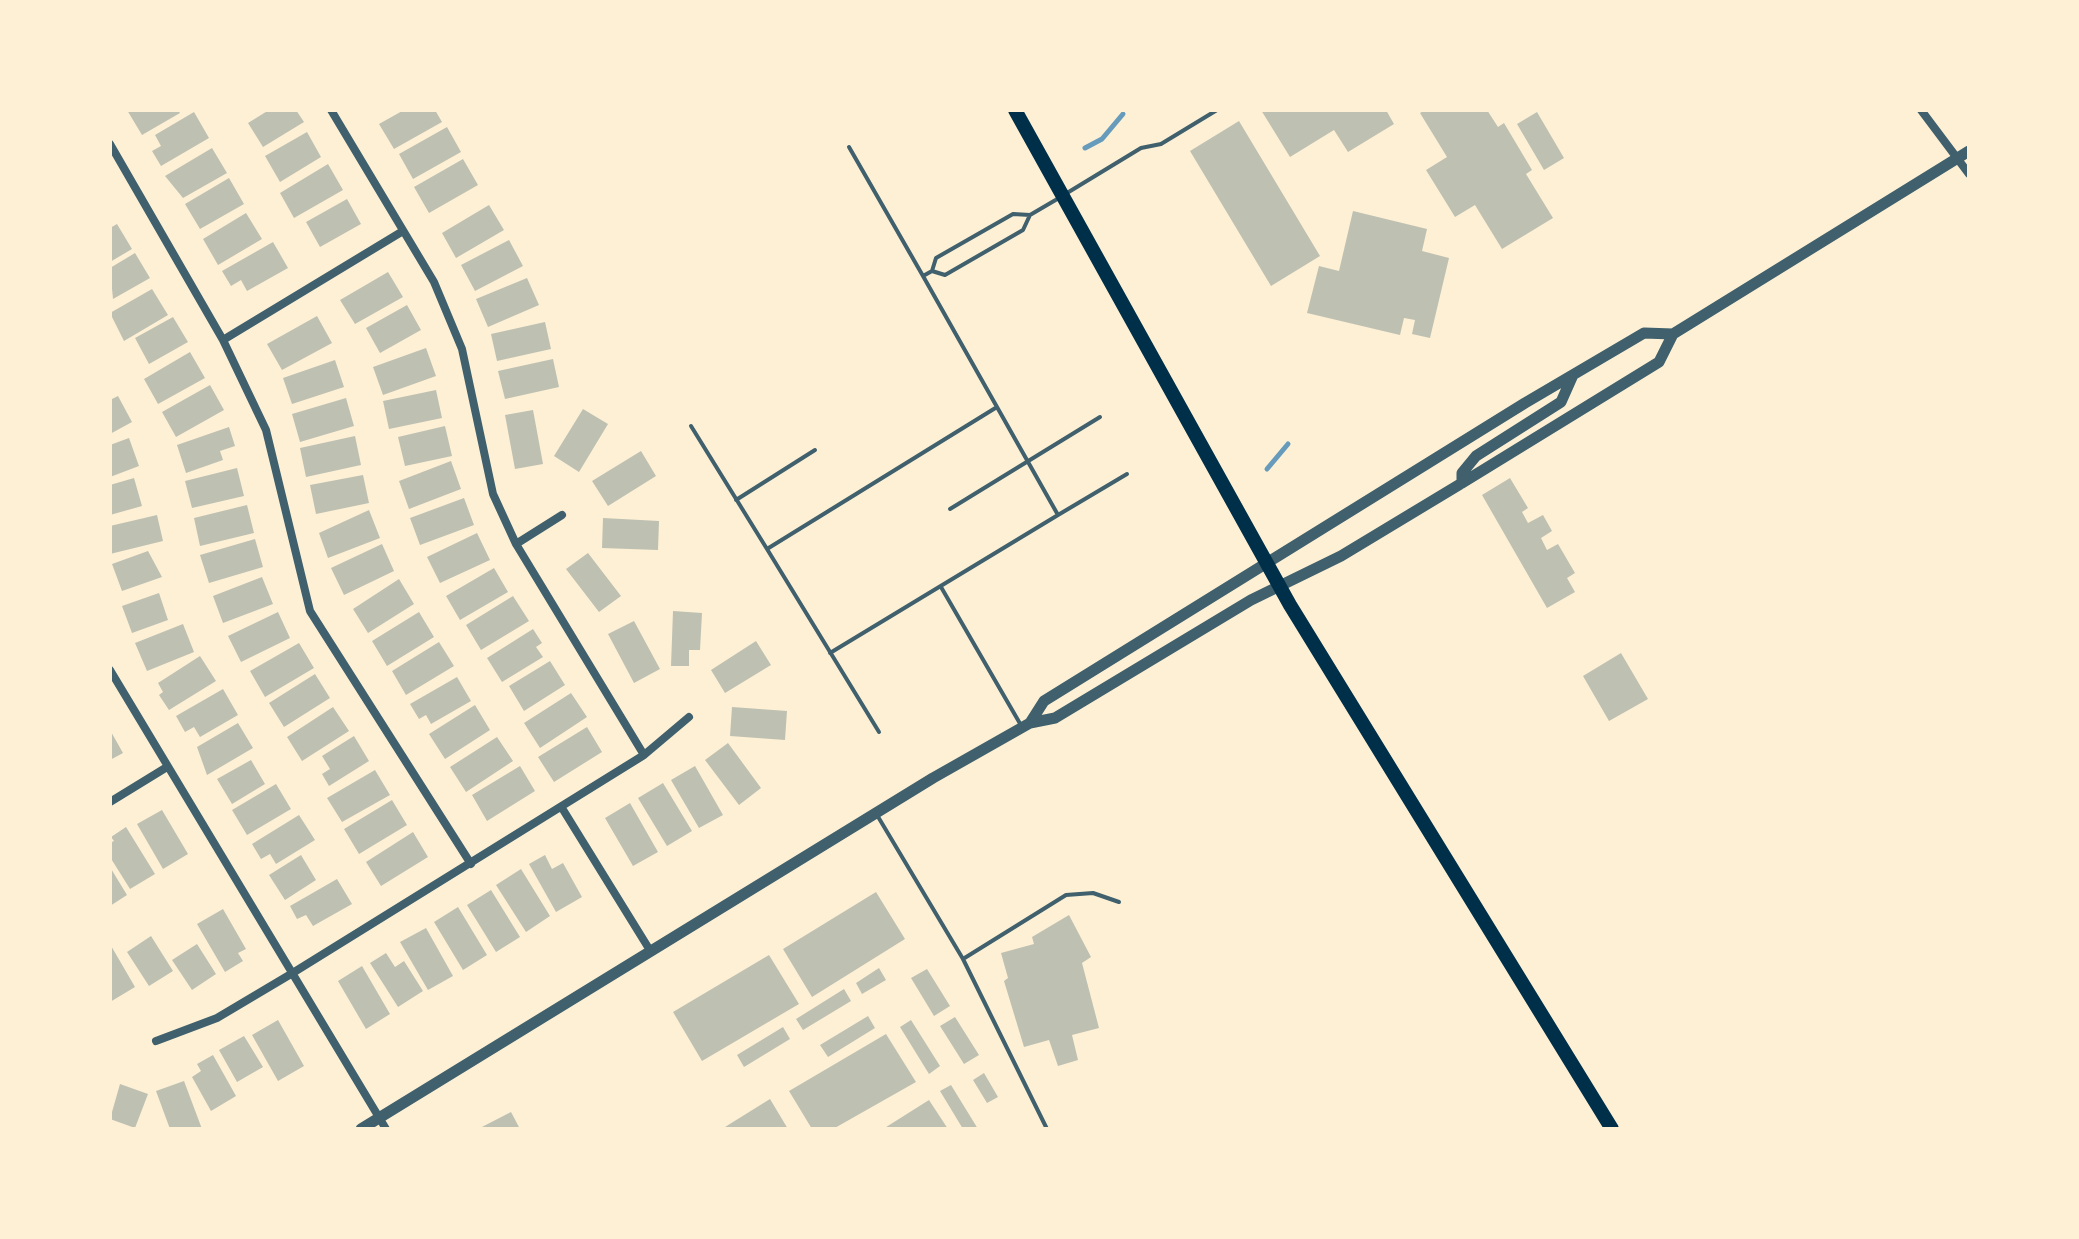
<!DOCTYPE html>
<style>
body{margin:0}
#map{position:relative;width:2079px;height:1239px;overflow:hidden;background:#fdf0d5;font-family:Inter,sans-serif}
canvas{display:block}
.frame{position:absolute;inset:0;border:112px solid #fdf0d5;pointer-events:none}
</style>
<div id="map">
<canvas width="2079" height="1239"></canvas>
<div class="frame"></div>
</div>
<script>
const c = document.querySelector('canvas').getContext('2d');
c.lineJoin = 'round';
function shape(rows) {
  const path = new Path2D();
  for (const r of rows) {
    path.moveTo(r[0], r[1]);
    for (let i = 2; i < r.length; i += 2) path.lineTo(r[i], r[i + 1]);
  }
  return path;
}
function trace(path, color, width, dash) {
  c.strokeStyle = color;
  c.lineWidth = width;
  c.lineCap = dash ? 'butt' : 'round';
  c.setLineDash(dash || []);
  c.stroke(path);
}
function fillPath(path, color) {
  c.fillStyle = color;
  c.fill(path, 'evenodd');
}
const stream = shape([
 [1085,148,1102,139,1123,114],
 [1267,469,1288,444]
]);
const building = shape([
 [127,110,178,110,180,113,142,135],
 [269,110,296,110,304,122,263,147,248,123],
 [404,110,435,110,442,122,394,149,379,124],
 [1261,110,1386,110,1394,124,1348,152,1334,130,1290,157],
 [1425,110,1487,110,1498,127,1504,123,1532,170,1526,174,1553,218,1502,249,1475,205,1455,217,1426,170,1447,157,1420,113],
 [194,112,209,138,161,166,152,151,161,146,155,135],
 [1537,112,1564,158,1544,170,1517,124],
 [1239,121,1320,256,1271,286,1190,151],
 [447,127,461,152,413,179,399,154],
 [307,132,321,157,280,182,265,156],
 [212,148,227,173,183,198,165,176],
 [463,159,478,185,429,213,414,187],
 [328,164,343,190,294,218,280,193],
 [229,178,244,204,200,229,185,204],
 [347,199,361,224,320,247,306,222],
 [489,205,504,230,456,258,442,233],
 [1353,211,1427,229,1422,251,1449,258,1430,338,1412,334,1415,320,1404,318,1400,335,1307,313,1319,266,1339,271],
 [246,213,262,239,218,265,203,239],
 [117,224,132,249,110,262,110,228],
 [509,240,523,266,475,291,461,265],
 [273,242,288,268,247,291,241,280,231,286,222,271],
 [135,253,150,278,113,299,110,268],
 [388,272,403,297,355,324,340,300],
 [527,278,539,305,488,327,476,299],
 [152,289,168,315,124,341,110,313],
 [407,305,421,330,380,353,366,328],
 [317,316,332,343,282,370,267,344],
 [173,317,188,342,149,364,135,338],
 [545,322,551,349,497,361,491,334],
 [426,348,436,376,383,395,373,367],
 [190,352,205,378,158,404,144,379],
 [553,359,559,387,505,399,498,371],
 [335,360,344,387,292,404,283,378],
 [210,385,224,410,176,437,162,412],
 [436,390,442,418,389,429,383,401],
 [118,396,132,422,110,434,110,400],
 [346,398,354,426,300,442,292,414],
 [583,409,608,424,579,472,554,456],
 [533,410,543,464,515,469,505,415],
 [445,426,452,456,405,466,398,437],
 [229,427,235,446,220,451,223,460,186,473,177,445],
 [355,436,361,465,306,477,300,448],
 [129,438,139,466,110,477,110,445],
 [641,451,656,476,608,506,592,481],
 [451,461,461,489,409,509,399,481],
 [237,468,244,496,192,508,185,481],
 [363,475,369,503,316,514,310,485],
 [134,478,142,506,110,515,110,485],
 [1510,478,1528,508,1522,512,1528,523,1543,515,1552,531,1541,538,1547,550,1558,544,1575,573,1567,578,1575,592,1547,608,1482,495],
 [464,498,474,525,420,545,410,518],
 [247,505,254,533,200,546,194,518],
 [369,510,380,538,328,558,319,533],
 [157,515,163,541,110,554,110,526],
 [603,518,659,521,658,550,602,548],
 [477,533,490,560,440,583,427,557],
 [255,539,263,567,209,583,200,555],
 [382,544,394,571,344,595,331,568],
 [148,551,162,577,122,591,112,564],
 [588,553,621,596,599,612,566,569],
 [494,568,508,592,460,620,446,596],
 [262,577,273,604,223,623,213,596],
 [399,579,414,604,368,633,353,609],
 [159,593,168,620,132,633,122,606],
 [513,596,529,621,481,650,466,625],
 [673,611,702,613,700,650,689,650,689,666,671,666],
 [278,612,290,638,241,662,228,636],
 [419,612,434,637,387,666,372,641],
 [634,621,660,669,634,683,608,634],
 [183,624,194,652,147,671,135,643],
 [533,629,542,643,536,647,543,657,502,682,487,658],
 [756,641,771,665,725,693,711,670],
 [439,642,454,666,406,695,392,671],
 [299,643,314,668,265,697,250,671],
 [1621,653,1648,699,1609,721,1583,676],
 [200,656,216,681,169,710,159,695,163,692,158,683],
 [550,661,565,685,524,711,509,686],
 [315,674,330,698,284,727,269,703],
 [457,677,471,701,431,724,426,715,419,719,410,704],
 [223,689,238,715,200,737,194,727,185,732,176,716],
 [571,693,587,717,540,748,524,723],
 [475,705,490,730,445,759,429,734],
 [333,707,349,731,302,761,287,737],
 [732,707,787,711,785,740,730,736],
 [238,723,253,748,207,775,197,747],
 [587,727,602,752,554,782,538,757],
 [110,730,123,753,110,760],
 [354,736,369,761,329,786,322,774,330,769,322,756],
 [497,737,513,761,466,792,450,767],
 [728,743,761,788,739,805,705,760],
 [251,760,265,784,232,804,217,779],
 [520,766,535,791,487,821,472,795],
 [695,766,723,815,699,828,671,780],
 [375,770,390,795,342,822,327,798],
 [663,783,692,831,667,846,638,798],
 [276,784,291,809,247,835,232,810],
 [392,800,407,825,359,854,344,829],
 [630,803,658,852,633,866,605,818],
 [162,810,188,854,163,869,137,824],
 [299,815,315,840,276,864,270,854,261,859,252,844],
 [126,827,155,874,130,889,110,857,110,843,114,841,111,837],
 [413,832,428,857,381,886,366,862],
 [301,855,316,880,285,900,269,875],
 [545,855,552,869,563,863,582,897,556,912,529,864],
 [110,867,127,895,110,906],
 [521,869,550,916,526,932,496,885],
 [337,879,352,904,313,926,306,915,297,919,290,906],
 [491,890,520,937,496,952,467,905],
 [876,892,905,939,812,997,783,949],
 [458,907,487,955,463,970,434,922],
 [223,909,246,949,238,953,243,961,225,972,197,924],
 [1069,915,1091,957,1082,963,1099,1028,1072,1035,1078,1060,1058,1066,1049,1040,1024,1047,1004,981,1008,978,1001,953,1034,944,1032,937],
 [426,928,453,976,428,990,400,942],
 [151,936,173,971,149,986,127,952],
 [110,944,135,987,110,1002],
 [197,944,216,974,192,990,172,960],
 [386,953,395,967,404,961,423,991,398,1007,370,963],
 [769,955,799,1004,702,1061,673,1012],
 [362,966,390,1014,366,1029,338,981],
 [879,968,886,980,862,994,856,983],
 [927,969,950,1006,934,1016,911,978],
 [844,989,851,1001,803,1030,796,1019],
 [868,1016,875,1028,828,1057,820,1045],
 [955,1017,979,1055,964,1064,940,1026],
 [278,1020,304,1066,278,1081,252,1035],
 [911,1020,940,1066,929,1074,900,1027],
 [783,1027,790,1039,744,1067,737,1055],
 [886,1034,916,1082,833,1129,812,1129,789,1091],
 [244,1036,263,1067,237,1082,219,1050],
 [213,1055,236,1096,211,1111,192,1077,201,1071,197,1064],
 [984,1073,998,1097,987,1103,973,1080],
 [184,1081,202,1129,170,1129,156,1091],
 [120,1084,148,1094,135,1128,110,1119],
 [951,1085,978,1129,963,1129,940,1091],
 [770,1099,788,1129,726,1129,725,1127],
 [929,1100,948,1129,883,1129],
 [511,1112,520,1129,478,1129]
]);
const service = shape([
 [849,147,923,276,932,271],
 [1067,193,1141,148,1161,144,1217,110],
 [1030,215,1013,214,936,258,932,271,945,275,1023,230,1030,215,1059,198],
 [923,276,1058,515,1127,474],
 [691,426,767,549,997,407],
 [736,500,815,450],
 [950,509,1100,417],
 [767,549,879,732],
 [941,587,1022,727],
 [830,653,1058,515],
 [877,815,963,959,1047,1129],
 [963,959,1066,895,1093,893,1119,902]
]);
const minor = shape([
 [331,110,434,282,462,349,493,494,516,544,644,755],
 [1921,110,1969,174],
 [110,144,223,340,266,430,310,611,471,864],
 [223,340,403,231],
 [516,544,562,515],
 [110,670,386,1129],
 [110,802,167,767],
 [562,808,651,952],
 [156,1041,217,1018,291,974,644,755,689,717]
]);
const tertiary = shape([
 [1462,483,1462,473,1476,456,1561,402,1573,375],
 [1030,723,1044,701,1525,403,1644,333,1673,334],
 [361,1129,933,778,1030,723,1055,718,1251,600,1341,556,1462,483,1659,362,1673,334,1969,151]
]);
const primary = shape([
 [1015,110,1290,605,1612,1129]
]);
trace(stream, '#669bbc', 5);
fillPath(building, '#bec0b2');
trace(service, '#3f606c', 4);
trace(minor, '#3f606c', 8);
trace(tertiary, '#3f606c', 11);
trace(primary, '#003049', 14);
</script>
